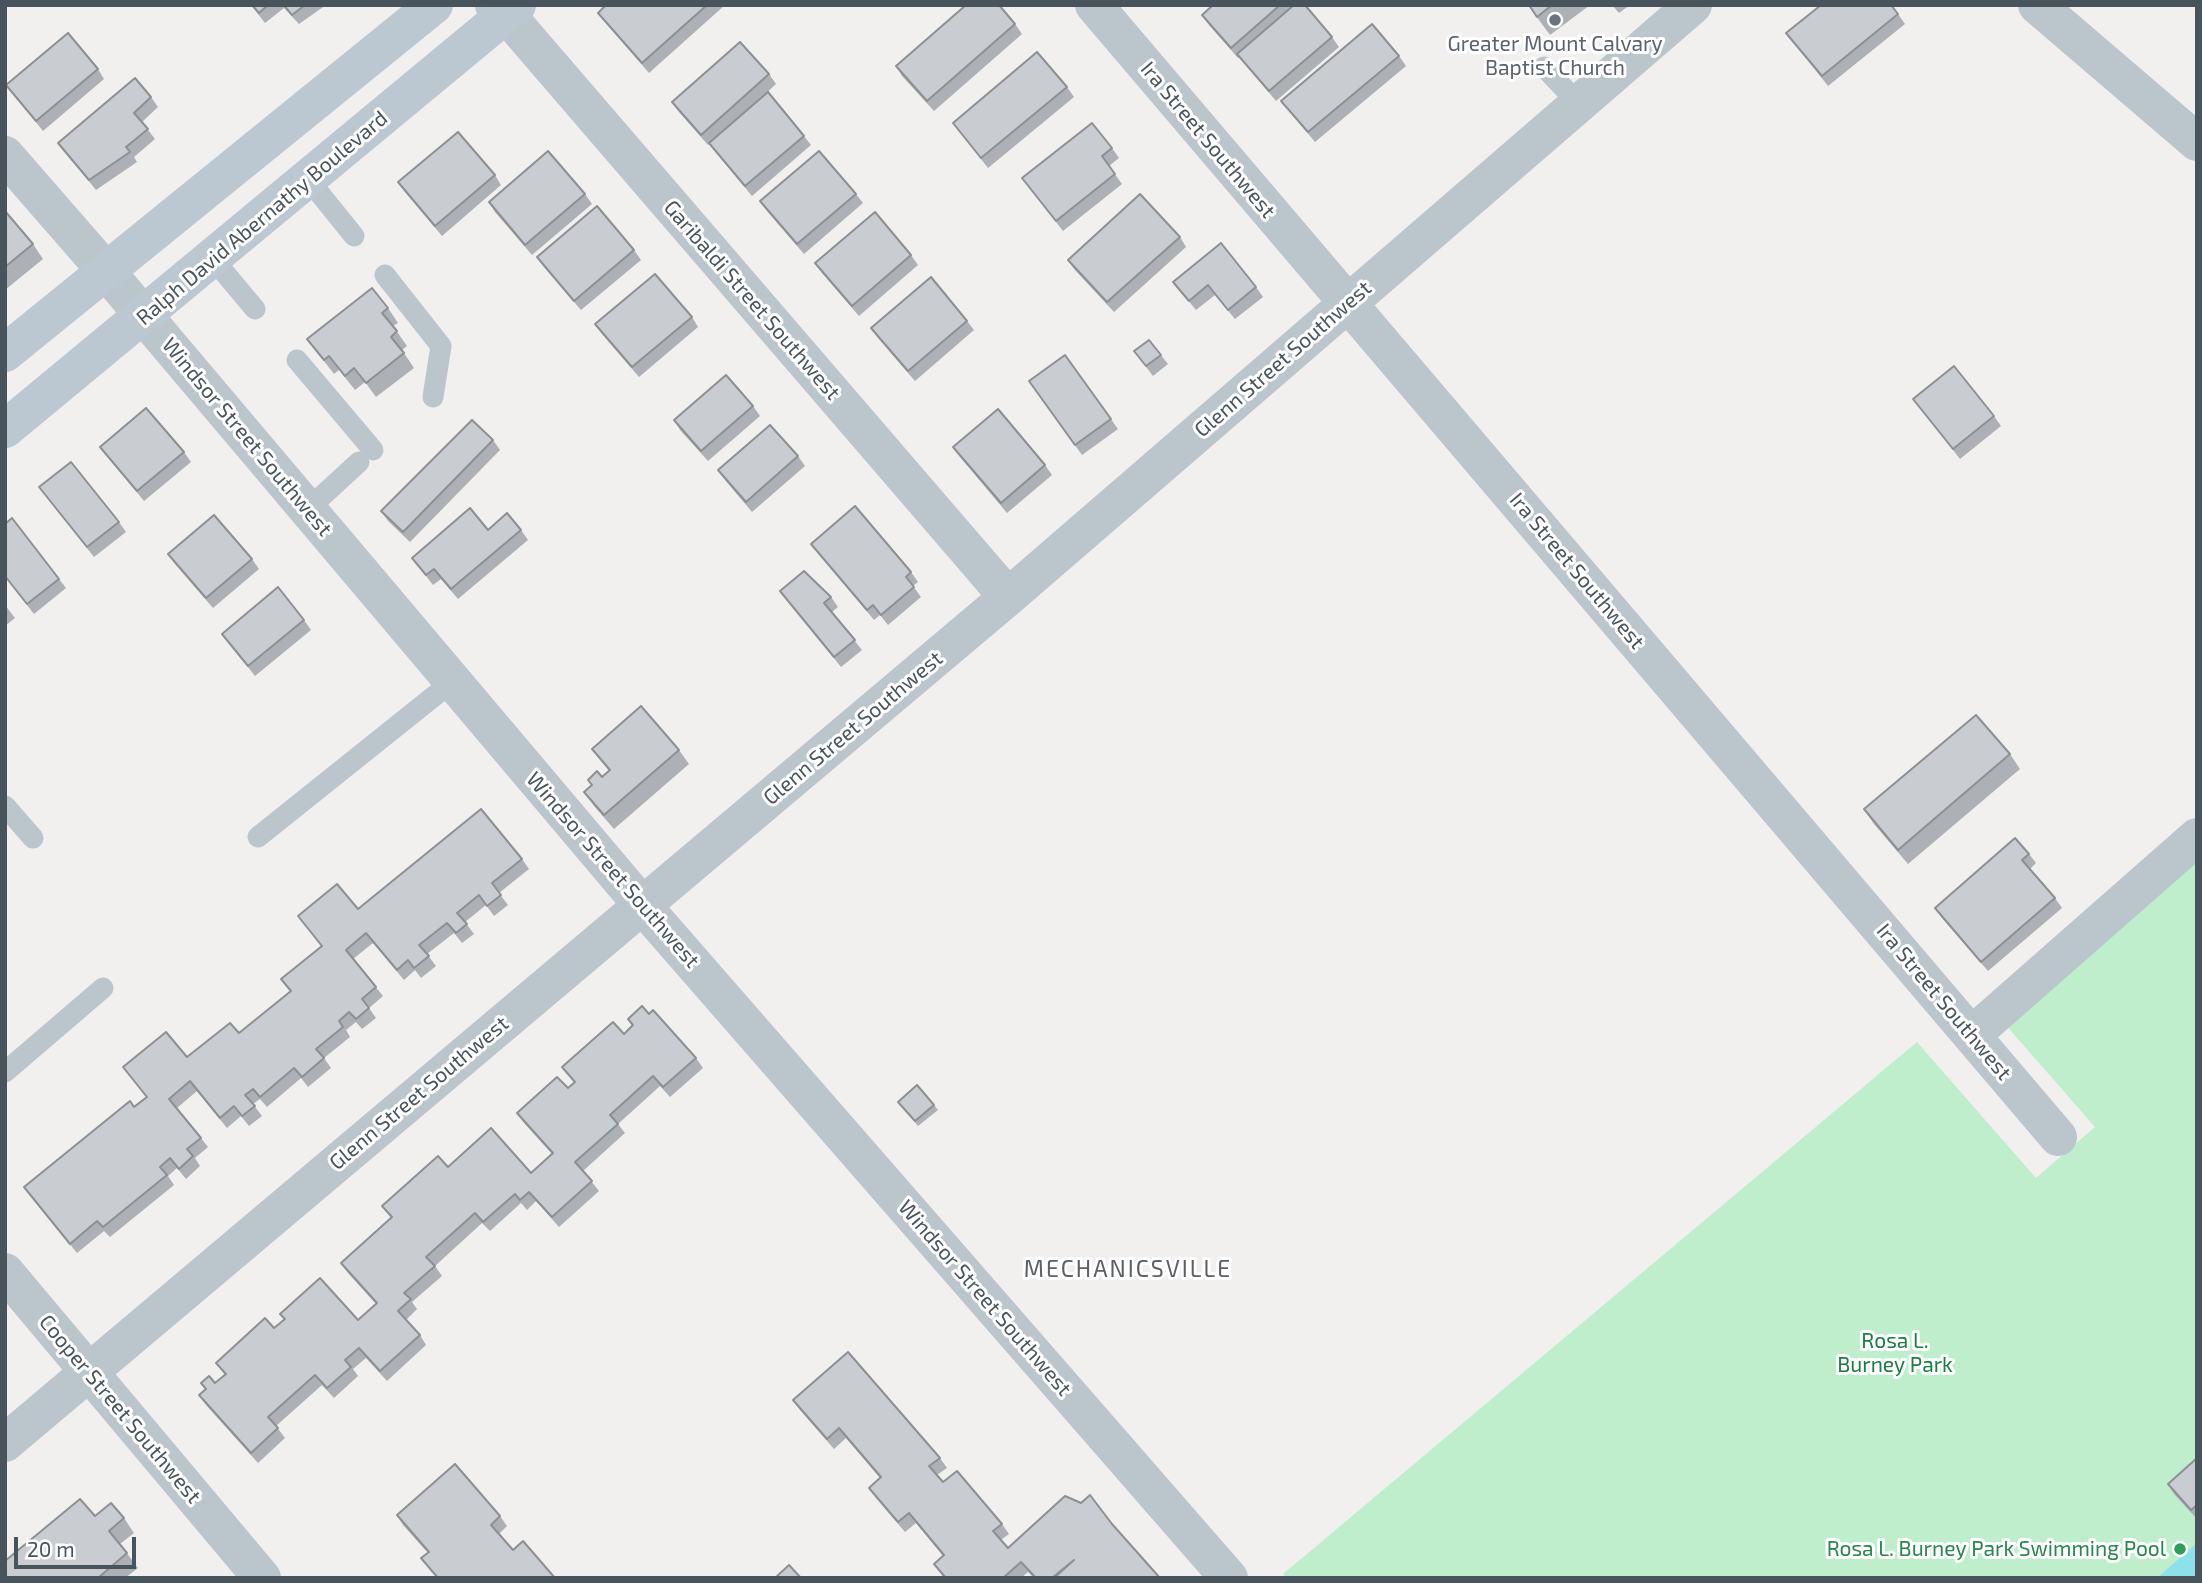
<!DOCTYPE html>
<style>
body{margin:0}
#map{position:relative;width:2202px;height:1583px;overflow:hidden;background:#f2efef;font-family:"Exo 2",sans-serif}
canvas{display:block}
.frame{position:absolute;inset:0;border:7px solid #47545c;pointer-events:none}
.scale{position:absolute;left:14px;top:1537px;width:122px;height:32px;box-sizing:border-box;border:4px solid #47545c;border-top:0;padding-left:9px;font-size:21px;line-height:24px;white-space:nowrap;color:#47545c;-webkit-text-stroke:5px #fff;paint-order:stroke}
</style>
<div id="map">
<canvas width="2202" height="1583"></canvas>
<div class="frame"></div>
<div class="scale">20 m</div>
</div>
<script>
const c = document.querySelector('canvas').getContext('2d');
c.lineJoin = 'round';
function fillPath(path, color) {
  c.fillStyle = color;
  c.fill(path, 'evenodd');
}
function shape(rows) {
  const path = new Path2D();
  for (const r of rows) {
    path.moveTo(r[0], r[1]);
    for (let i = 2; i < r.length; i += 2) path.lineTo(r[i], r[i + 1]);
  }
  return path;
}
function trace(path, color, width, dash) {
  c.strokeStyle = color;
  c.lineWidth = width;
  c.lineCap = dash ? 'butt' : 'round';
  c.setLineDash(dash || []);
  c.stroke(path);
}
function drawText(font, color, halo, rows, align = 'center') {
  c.font = font + ' "Exo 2",sans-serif';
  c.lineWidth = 6;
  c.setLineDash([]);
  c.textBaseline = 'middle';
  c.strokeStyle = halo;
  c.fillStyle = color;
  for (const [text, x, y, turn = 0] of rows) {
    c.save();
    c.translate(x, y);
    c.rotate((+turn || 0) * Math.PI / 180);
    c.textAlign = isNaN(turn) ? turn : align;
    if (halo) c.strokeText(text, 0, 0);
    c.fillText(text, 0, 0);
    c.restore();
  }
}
const green = shape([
 [2197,854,2197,1578,1287,1578,1283,1574,1917,1042,2036,1178,2095,1127,2004,1023]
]);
const water = shape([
 [2197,1543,2197,1578,2157,1578]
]);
const service = shape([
 [1544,67,1579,104],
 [308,179,354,236],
 [213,259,255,309],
 [385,275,441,346,433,397],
 [297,360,373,450],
 [308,509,359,462],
 [5,806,33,838],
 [258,837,453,681],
 [5,1072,103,988]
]);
const minor = shape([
 [494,5,506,14,1008,597],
 [1094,5,2058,1137],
 [2037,5,2197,142],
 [5,155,106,271],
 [1973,1034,2197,837],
 [5,1272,262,1578],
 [5,1443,1008,597,1693,5]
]);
const tertiary = shape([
 [106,271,642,905,1229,1578]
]);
const secondary = shape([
 [5,353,434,5],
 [5,429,517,5]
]);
const wall = shape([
 [251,5,326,5,299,24,284,8,265,23],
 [606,5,725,5,649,73,605,22,598,13],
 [1213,5,1305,5,1332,37,1339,47,1276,101,1239,57,1238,58,1209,25,1202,15],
 [1528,5,1590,5,1550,35],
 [1612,5,1630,5,1619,13],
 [1898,14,1905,24,1828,86,1786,33],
 [1015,24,1022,34,934,111,902,76,896,66],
 [1399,56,1406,66,1315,142,1281,101],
 [98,69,104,79,43,131,6,85],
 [769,74,776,84,762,97,804,136,811,145,752,196,709,144,708,145,679,112,672,102],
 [1067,87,1074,97,988,168,953,123],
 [151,97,158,107,142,122,155,139,134,157,137,162,96,190,58,143],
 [1112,148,1119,158,1109,166,1122,184,1063,231,1022,178],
 [495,175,501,185,442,236,405,192,398,182],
 [585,194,592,204,532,255,495,212,489,202],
 [856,194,863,203,804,254,767,211,760,201],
 [5,211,33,244,43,259,5,290],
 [1180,237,1186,247,1114,312,1074,269,1068,260],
 [634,250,641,260,581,310,544,267,537,257],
 [911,255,918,265,859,316,822,273,815,263],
 [1173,282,1256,287,1263,297,1235,319,1215,295,1196,310],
 [388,308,398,323,393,326,407,346,402,350,414,368,376,397,365,382,355,390,339,370,334,374,307,339],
 [692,317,698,327,639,377,602,334,595,324],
 [967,321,974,330,915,381,878,338,871,328],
 [1149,340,1168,364,1153,376,1134,351],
 [1065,355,1118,429,1082,455,1029,381],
 [1913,399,1994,416,2001,426,1960,459],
 [753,406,760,416,708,461,680,430,674,420],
 [493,440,500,450,410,542,388,521,381,511],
 [100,447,184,452,191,462,144,501],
 [953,447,1045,465,1052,475,1007,513,960,457],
 [798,456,805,466,752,512,725,480,718,470],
 [39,487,119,522,126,532,94,557],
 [5,524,59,579,66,588,34,614,5,577],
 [488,530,521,530,528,540,458,599,441,579,433,585,412,558],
 [811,544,911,572,918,582,913,586,921,597,888,625,880,615,874,620,818,553],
 [168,554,252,559,259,569,213,608,175,564],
 [780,591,831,597,838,607,832,612,862,650,841,667],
 [5,605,15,618,5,626],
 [304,620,311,630,255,676,222,634],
 [592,749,679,750,689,764,614,829,594,806,584,792,592,785,588,780,602,777,609,771],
 [2010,754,2020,769,1908,864,1874,824,1864,809],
 [2029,854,2036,863,2030,869,2055,898,2062,908,1988,971,1942,918,1935,908],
 [522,859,529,869,499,893,508,905,494,916,486,905,465,922,474,934,462,943,454,933,427,954,436,966,421,978,415,970,404,980,373,943,353,959,383,996,369,1008,376,1018,362,1029,356,1022,346,1030,350,1037,324,1058,331,1068,308,1087,301,1078,267,1107,260,1099,253,1104,262,1116,249,1126,241,1116,227,1128,197,1091,177,1108,208,1147,195,1158,200,1166,186,1179,177,1168,168,1176,174,1185,110,1237,104,1231,77,1253,24,1187,146,1097,123,1067,187,1057,239,1033,290,991,281,979,321,946,298,916,358,909],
 [628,1019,696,1058,703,1068,670,1097,660,1086,618,1124,625,1133,583,1171,599,1191,559,1227,536,1201,527,1210,521,1203,490,1231,482,1223,435,1266,442,1276,412,1302,417,1309,406,1320,420,1335,426,1345,387,1381,366,1358,353,1369,358,1376,334,1398,322,1385,276,1426,285,1438,258,1463,206,1405,199,1395,205,1389,201,1383,215,1383,225,1375,216,1363,274,1328,284,1320,280,1314,358,1320,376,1304,348,1273,341,1263,391,1218,382,1206,448,1167,531,1173,552,1154,524,1123,517,1113,568,1088,574,1082,562,1067,624,1034,632,1026],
 [898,1102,934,1105,938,1110,918,1126],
 [793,1400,940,1458,947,1468,937,1475,943,1482,1002,1524,1009,1534,1001,1540,1008,1548,1112,1524,1160,1578,1034,1578,1028,1572,1021,1578,944,1578,934,1564,943,1556,916,1523,905,1532,876,1498,869,1488,880,1478,846,1438,834,1449,800,1410],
 [2197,1458,2197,1519,2174,1494,2168,1484],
 [397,1515,500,1516,507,1526,499,1534,513,1550,555,1578,437,1578,421,1558,428,1553,403,1525],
 [95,1516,124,1518,134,1533,120,1544,138,1568,125,1578,5,1578]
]);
const building = shape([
 [252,5,268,5,259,13,252,5],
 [284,5,305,5,292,15,284,5],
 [606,5,707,5,642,63,598,13,606,5],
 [966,5,999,5,1015,24,927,101,896,66,966,5],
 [1213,5,1280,5,1231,48,1202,15,1213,5],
 [1294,5,1305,5,1332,37,1269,91,1237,54,1294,5],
 [1529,5,1552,5,1537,17,1529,5],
 [1821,5,1891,5,1898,14,1822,76,1786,33,1821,5],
 [1372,24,1399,56,1308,132,1281,101,1372,24],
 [68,33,98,69,36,121,6,85,68,33],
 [740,42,769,74,701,135,672,102,740,42],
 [1037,52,1067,87,981,158,953,123,1037,52],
 [135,78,151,97,134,113,148,129,126,147,130,152,89,180,58,143,135,78],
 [768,92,804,136,745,186,709,143,768,92],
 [1092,123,1112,148,1102,156,1115,174,1056,221,1022,178,1092,123],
 [458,132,495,175,435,226,398,182,458,132],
 [548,151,585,194,525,245,489,202,548,151],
 [819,151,856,194,797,244,760,201,819,151],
 [1140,194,1180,237,1107,302,1068,260,1140,194],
 [597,206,634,250,574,301,537,257,597,206],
 [5,211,33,244,5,267,5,211],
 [875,212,911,255,852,306,815,263,875,212],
 [1221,243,1256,287,1228,310,1208,285,1189,301,1173,282,1221,243],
 [655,274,692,317,632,367,595,324,655,274],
 [931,277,967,321,908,371,871,328,931,277],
 [372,288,388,308,382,313,397,331,391,337,404,353,366,383,354,368,345,376,329,356,324,360,307,339,372,288],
 [1149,340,1161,355,1146,366,1134,351,1149,340],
 [1065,355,1111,419,1075,445,1029,381,1065,355],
 [1954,366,1994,416,1953,449,1913,399,1954,366],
 [726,375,753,406,701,451,674,420,726,375],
 [146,408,184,452,137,491,100,447,146,408],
 [998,409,1045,465,1001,503,953,447,998,409],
 [472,420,493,440,403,532,381,511,472,420],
 [770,425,798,456,746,502,718,470,770,425],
 [71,462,119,522,87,547,39,487,71,462],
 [855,506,911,572,906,577,914,587,881,615,873,605,867,610,811,544,855,506],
 [470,508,488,530,507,513,521,530,451,589,434,569,426,575,412,558,470,508],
 [214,515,252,559,206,598,168,554,214,515],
 [12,518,59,579,27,604,5,576,5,524,12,518],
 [804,571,831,597,824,603,855,640,834,657,780,591,804,571],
 [278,587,304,620,248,666,222,634,278,587],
 [641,706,679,750,604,815,584,792,592,785,588,780,597,771,602,777,610,770,592,749,641,706],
 [1976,715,2010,754,1898,850,1864,809,1976,715],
 [481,809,522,859,492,883,501,895,487,906,479,895,457,913,467,924,456,933,447,923,419,945,429,956,414,968,408,960,397,970,366,933,346,950,376,987,362,999,369,1008,356,1019,349,1012,339,1021,343,1027,316,1049,324,1058,302,1077,294,1068,260,1097,253,1089,245,1095,255,1106,242,1116,234,1106,220,1118,190,1081,169,1099,201,1138,187,1149,193,1156,179,1169,170,1158,160,1167,167,1175,103,1227,97,1221,70,1244,24,1187,130,1101,134,1107,147,1097,123,1067,166,1032,187,1057,230,1023,239,1033,291,991,281,979,322,946,298,916,337,884,358,909,481,809],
 [2015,838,2029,854,2022,860,2055,898,1981,962,1935,908,2015,838],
 [642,1006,649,1014,653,1010,696,1058,663,1087,653,1076,610,1115,618,1124,575,1162,592,1181,552,1217,529,1192,520,1200,515,1194,483,1222,475,1213,426,1257,435,1266,404,1293,411,1299,398,1311,420,1335,380,1371,359,1348,345,1360,351,1367,327,1388,315,1375,268,1417,278,1428,251,1453,199,1395,206,1389,201,1383,209,1376,215,1383,226,1374,216,1363,265,1318,274,1328,285,1319,280,1314,320,1278,358,1320,377,1303,341,1263,392,1217,382,1206,438,1156,448,1167,491,1128,531,1173,553,1153,517,1113,557,1077,568,1088,575,1082,562,1067,613,1022,624,1034,633,1025,628,1019,642,1006],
 [917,1085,934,1105,915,1121,898,1102,917,1085],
 [848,1352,940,1458,929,1466,943,1482,957,1471,1002,1524,993,1531,1008,1548,1065,1496,1081,1503,1090,1495,1112,1524,1160,1578,1054,1578,1074,1560,1052,1578,1036,1578,1021,1562,1003,1578,946,1578,934,1564,944,1555,909,1513,898,1522,869,1488,881,1477,839,1428,827,1439,793,1400,848,1352],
 [2197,1458,2197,1505,2191,1510,2168,1484,2197,1458],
 [455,1464,500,1516,491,1525,513,1550,523,1541,555,1578,438,1578,421,1558,429,1552,397,1515,455,1464],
 [80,1499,95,1516,111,1503,124,1518,109,1531,127,1553,98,1578,5,1578,5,1561,80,1499],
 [789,1565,801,1578,775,1578,789,1565]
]);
const markers = [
 [1555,20,7,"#6b7280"],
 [2180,1549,7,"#2e9e5b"]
];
const worshipNames = [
 ["Greater Mount Calvary",1555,44],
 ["Baptist Church",1555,68]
];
const streetNames = [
 ["Ira Street Southwest",1208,140,50],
 ["Ralph David Abernathy Boulevard",262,218,-40],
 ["Garibaldi Street Southwest",752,300,49],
 ["Glenn Street Southwest",1283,359,-41],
 ["Windsor Street Southwest",247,437,50],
 ["Ira Street Southwest",1577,571,50],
 ["Glenn Street Southwest",853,728,-40],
 ["Windsor Street Southwest",613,870,49],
 ["Ira Street Southwest",1944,1002,50],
 ["Glenn Street Southwest",419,1093,-40],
 ["Windsor Street Southwest",985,1298,49],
 ["Cooper Street Southwest",120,1409,50]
];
const parkNames = [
 ["Rosa L.",1895,1341],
 ["Burney Park",1895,1365]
];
const leisureNames = [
 ["Rosa L. Burney Park Swimming Pool",2166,1549]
];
const neighbourhoodNames = [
 ["MECHANICSVILLE",1128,1269]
];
fillPath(green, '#beeecc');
fillPath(water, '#8ce1eb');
trace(service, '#bbc5cc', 21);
trace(minor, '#bbc5cc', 38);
trace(tertiary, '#bbc5cc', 38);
trace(secondary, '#bbc8d1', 38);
fillPath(wall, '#adb0b5');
fillPath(building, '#c9cdd2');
trace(building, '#8d9093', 2);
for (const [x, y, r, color] of markers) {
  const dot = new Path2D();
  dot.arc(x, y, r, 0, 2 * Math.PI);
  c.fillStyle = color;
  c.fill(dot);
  trace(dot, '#fff', 2.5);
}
drawText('21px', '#5b616d', '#fff', worshipNames);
drawText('21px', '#47545c', '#fff', streetNames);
drawText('21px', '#187d40', '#fff', parkNames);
drawText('21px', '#27864d', '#fff', leisureNames, 'right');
c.letterSpacing = '2px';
drawText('23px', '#5c6064', '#fff', neighbourhoodNames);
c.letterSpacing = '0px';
</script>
